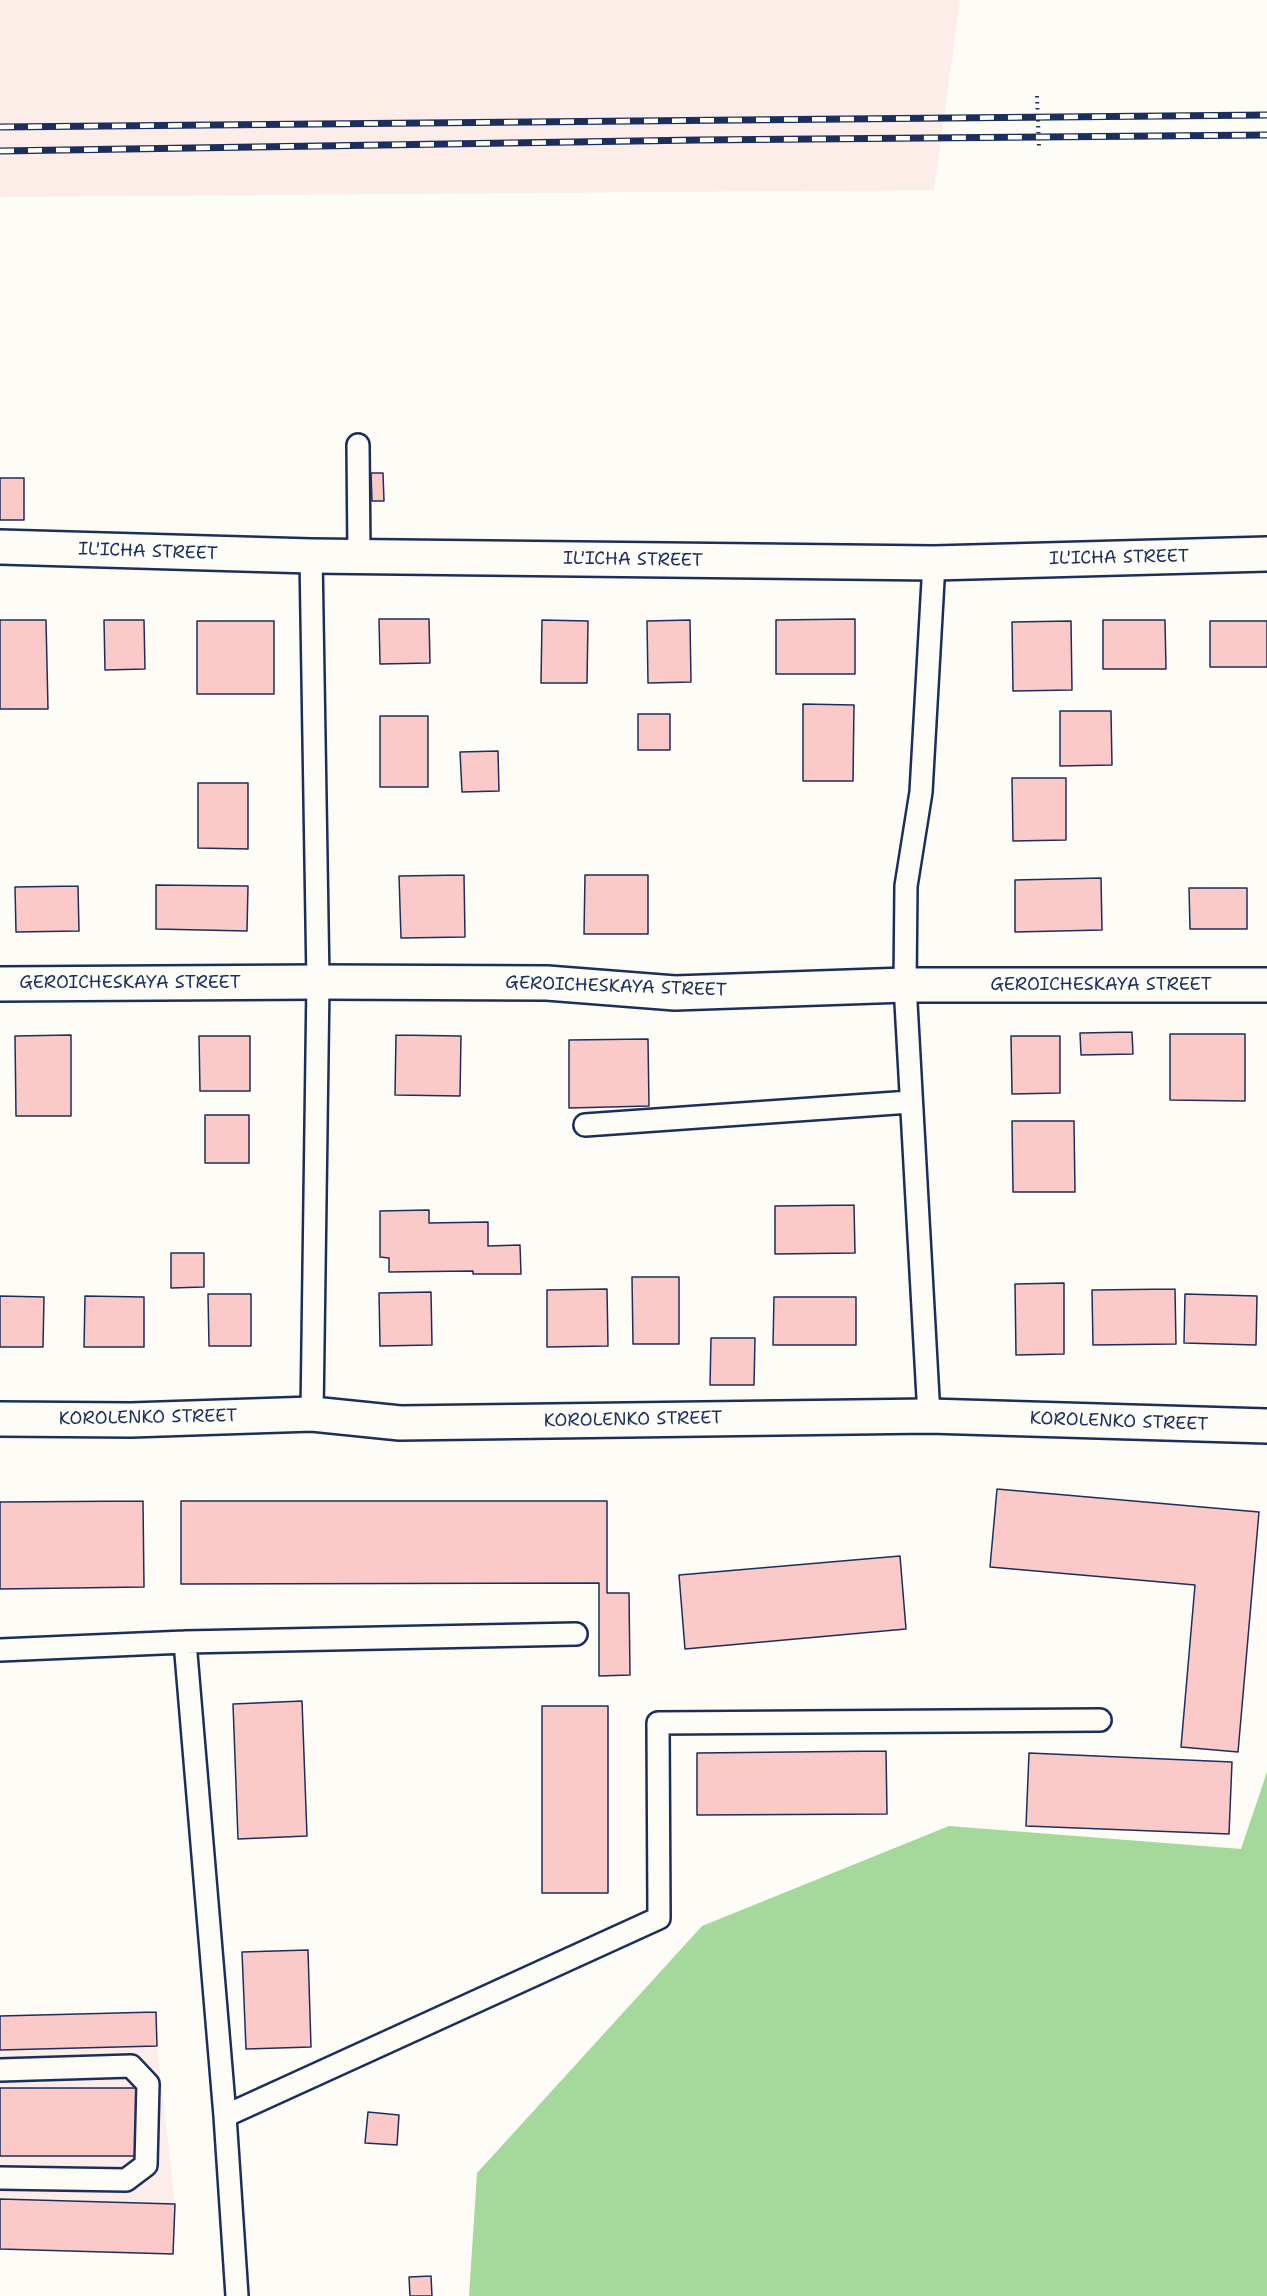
<!DOCTYPE html>
<style>
body{margin:0}
canvas{display:block;background:#fdfcf7}
</style>
<canvas width="1267" height="2296"></canvas>
<script>
const c = document.querySelector('canvas').getContext('2d');
c.lineJoin = 'round';
function fillPath(path, color) {
  c.fillStyle = color;
  c.fill(path, 'evenodd');
}
function shape(rows) {
  const path = new Path2D();
  for (const r of rows) {
    path.moveTo(r[0], r[1]);
    for (let i = 2; i < r.length; i += 2) path.lineTo(r[i], r[i + 1]);
  }
  return path;
}
function trace(path, color, width, dash) {
  c.strokeStyle = color;
  c.lineWidth = width;
  c.lineCap = dash ? 'butt' : 'round';
  c.setLineDash(dash || []);
  c.stroke(path);
}
function drawText(font, color, halo, rows, align = 'center') {
  c.font = font + ' "Shantell Sans",sans-serif';
  c.lineWidth = 5;
  c.setLineDash([]);
  c.textBaseline = 'middle';
  c.strokeStyle = halo;
  c.fillStyle = color;
  for (const [text, x, y, turn = 0] of rows) {
    c.save();
    c.translate(x, y);
    c.rotate((+turn || 0) * Math.PI / 180);
    c.textAlign = isNaN(turn) ? turn : align;
    if (halo) c.strokeText(text, 0, 0);
    c.fillText(text, 0, 0);
    c.restore();
  }
}
const built = shape([
 [0,0,960,0,934,190,0,197],
 [156,2012,157,2046,175,2204,173,2254,0,2249,0,2016]
]);
const green = shape([
 [1267,1772,1267,2296,469,2296,477,2173,702,1926,949,1826,1241,1849]
]);
const building = shape([
 [371,473,383,473,384,501,372,501,371,473],
 [0,478,24,478,24,520,0,520,0,478],
 [379,619,429,619,430,663,380,664,379,619],
 [855,619,855,674,776,674,776,620,855,619],
 [0,620,46,620,48,709,0,709,0,620],
 [104,620,144,620,145,669,105,670,104,620],
 [542,620,588,621,587,683,541,683,542,620],
 [690,620,691,682,648,683,647,621,690,620],
 [1103,620,1165,620,1166,669,1103,669,1103,620],
 [197,621,274,621,274,694,197,694,197,621],
 [1071,621,1072,690,1013,691,1012,622,1071,621],
 [1210,621,1267,621,1267,667,1210,667,1210,621],
 [803,704,854,705,853,781,803,781,803,704],
 [1060,711,1111,711,1112,765,1060,766,1060,711],
 [638,714,670,714,670,750,638,750,638,714],
 [380,716,428,716,428,787,380,787,380,716],
 [498,751,499,791,462,792,460,752,498,751],
 [1012,778,1066,778,1066,840,1013,841,1012,778],
 [198,783,248,783,248,849,198,848,198,783],
 [464,875,465,937,401,938,399,876,464,875],
 [585,875,648,875,648,934,584,934,585,875],
 [1101,878,1102,930,1015,932,1015,880,1101,878],
 [156,885,248,886,247,931,156,929,156,885],
 [78,886,79,931,16,932,15,887,78,886],
 [1189,888,1247,888,1247,929,1190,929,1189,888],
 [1132,1032,1133,1054,1081,1055,1080,1033,1132,1032],
 [1170,1034,1245,1034,1245,1101,1170,1100,1170,1034],
 [71,1035,71,1116,16,1116,15,1036,71,1035],
 [396,1035,461,1036,460,1096,395,1095,396,1035],
 [199,1036,250,1036,250,1091,200,1091,199,1036],
 [1011,1036,1060,1036,1060,1093,1012,1094,1011,1036],
 [648,1039,649,1106,569,1108,569,1040,648,1039],
 [205,1115,249,1115,249,1163,205,1163,205,1115],
 [1012,1121,1074,1121,1075,1192,1013,1192,1012,1121],
 [854,1205,855,1253,775,1254,775,1206,854,1205],
 [429,1210,429,1223,488,1222,488,1246,520,1245,521,1274,473,1274,473,1271,389,1272,389,1258,380,1257,380,1211,429,1210],
 [171,1253,204,1253,204,1287,171,1288,171,1253],
 [632,1277,679,1277,679,1344,633,1344,632,1277],
 [1064,1283,1064,1354,1016,1355,1015,1284,1064,1283],
 [607,1289,608,1346,547,1347,547,1290,607,1289],
 [1175,1289,1176,1344,1093,1345,1092,1290,1175,1289],
 [431,1292,432,1345,380,1346,379,1293,431,1292],
 [208,1294,251,1294,251,1346,209,1346,208,1294],
 [1185,1294,1257,1296,1256,1345,1184,1343,1185,1294],
 [0,1296,44,1297,43,1347,0,1347,0,1296],
 [85,1296,144,1297,144,1347,84,1347,85,1296],
 [774,1297,856,1297,856,1345,773,1345,774,1297],
 [711,1338,755,1338,754,1385,710,1385,711,1338],
 [997,1489,1259,1512,1238,1752,1181,1747,1195,1585,990,1567,997,1489],
 [143,1501,144,1587,0,1589,0,1502,143,1501],
 [181,1501,607,1501,607,1593,629,1593,630,1675,599,1676,599,1583,181,1584,181,1501],
 [900,1556,906,1629,685,1649,679,1575,900,1556],
 [302,1701,307,1836,238,1839,233,1704,302,1701],
 [542,1706,608,1706,608,1893,542,1893,542,1706],
 [886,1751,887,1814,697,1815,697,1753,886,1751],
 [1029,1753,1232,1762,1229,1834,1026,1826,1029,1753],
 [308,1950,311,2047,246,2049,242,1952,308,1950],
 [156,2012,157,2046,0,2050,0,2016,156,2012],
 [0,2088,136,2088,136,2156,0,2156,0,2088],
 [368,2112,399,2115,397,2145,365,2143,368,2112],
 [0,2199,175,2204,173,2254,0,2249,0,2199],
 [431,2276,432,2296,410,2296,409,2277,431,2276]
]);
const path = shape([
 [1037,96,1039,147]
]);
const service = shape([
 [358,445,359,557],
 [311,556,318,982,312,1414],
 [585,1125,910,1102],
 [929,1416,905,985,906,886,921,792,934,563],
 [185,1642,225,2116,237,2296],
 [0,1650,185,1642,576,1634],
 [0,2070,131,2066,148,2084,146,2165,126,2180,0,2178],
 [225,2116,659,1918,658,1723,1100,1720]
]);
const minor = shape([
 [0,547,311,556,934,563,1267,554],
 [0,984,318,982,547,983,675,993,905,985,1267,985],
 [0,1419,131,1420,312,1414,400,1423,929,1416,1267,1426]
]);
const rail = shape([
 [0,127,1267,115],
 [0,151,699,140,1267,135]
]);
const streetNames = [
 ["IL'ICHA STREET",148,552,2],
 ["IL'ICHA STREET",1119,558,-1],
 ["IL'ICHA STREET",633,560,1],
 ["GEROICHESKAYA STREET",130,983],
 ["GEROICHESKAYA STREET",1101,985],
 ["GEROICHESKAYA STREET",616,987,2],
 ["KOROLENKO STREET",148,1418,-1],
 ["KOROLENKO STREET",633,1420,-1],
 ["KOROLENKO STREET",1119,1422,2]
];
fillPath(built, '#fcede9');
fillPath(green, '#a5d99b');
fillPath(building, '#fac9c8');
trace(building, '#1b2f5e', 1.5);
trace(service, '#1b2f5e', 26);
trace(minor, '#1b2f5e', 38);
trace(path, '#1b2f5e', 4, [1.5, 4.5]);
trace(service, '#fdfcf7', 21);
trace(minor, '#fdfcf7', 33);
trace(rail, '#1b2f5e', 7);
trace(rail, '#fdfcf7', 4.5, [14]);
drawText('18px', '#1b2f5e', '#fdfcf7', streetNames);
</script>
